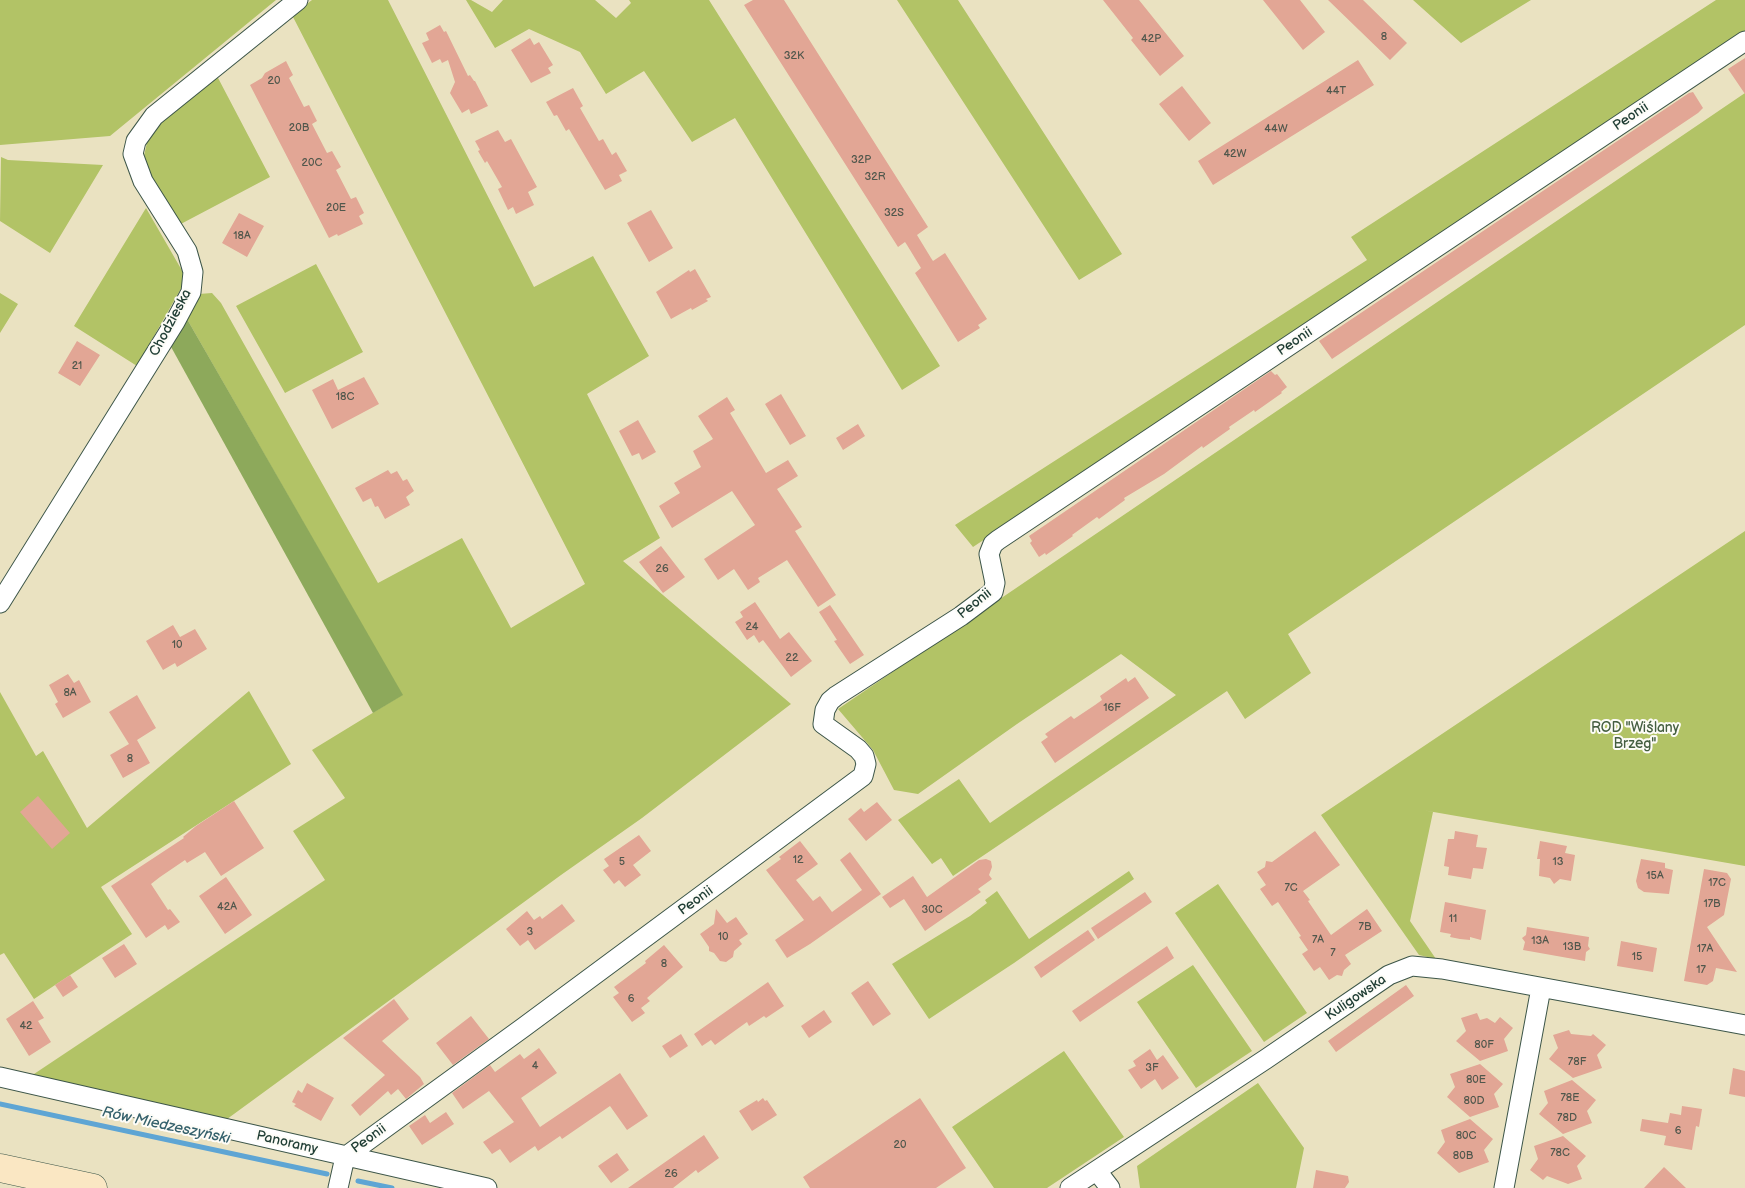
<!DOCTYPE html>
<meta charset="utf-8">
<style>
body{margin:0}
canvas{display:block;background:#eae2c1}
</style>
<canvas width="1745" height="1188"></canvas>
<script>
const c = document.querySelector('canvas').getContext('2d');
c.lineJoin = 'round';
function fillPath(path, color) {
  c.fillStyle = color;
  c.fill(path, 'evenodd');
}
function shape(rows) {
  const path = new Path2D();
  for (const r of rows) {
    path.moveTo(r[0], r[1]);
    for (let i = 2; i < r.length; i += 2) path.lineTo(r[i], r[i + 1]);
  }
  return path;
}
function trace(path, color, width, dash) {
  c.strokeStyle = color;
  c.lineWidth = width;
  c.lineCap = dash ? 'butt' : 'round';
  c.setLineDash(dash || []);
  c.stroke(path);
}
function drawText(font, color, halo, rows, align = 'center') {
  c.font = font + ' "Balsamiq Sans",sans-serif';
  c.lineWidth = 4;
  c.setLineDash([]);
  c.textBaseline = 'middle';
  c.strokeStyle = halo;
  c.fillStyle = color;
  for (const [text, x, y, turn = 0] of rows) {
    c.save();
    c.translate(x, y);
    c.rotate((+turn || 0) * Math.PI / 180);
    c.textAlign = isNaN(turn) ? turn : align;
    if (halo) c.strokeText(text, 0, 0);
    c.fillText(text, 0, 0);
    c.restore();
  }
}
const green = shape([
 [0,0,276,0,110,136,0,145],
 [312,0,388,0,534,287,593,256,649,356,587,394,660,538,623,561,791,704,642,818,561,875,223,1122,28,1078,325,880,293,831,345,798,312,750,402,695,187,319,199,294,212,293,221,303,378,583,462,538,511,628,585,584,292,15],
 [466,0,471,0,492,12,503,0,595,0,616,18,631,3,629,0,709,0,940,366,902,390,735,118,692,142,644,71,606,94,580,52,529,29,495,48],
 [897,0,958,0,1122,254,1079,280],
 [1413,0,1531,0,1461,43],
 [1716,0,1745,0,1745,33,973,547,955,525,1367,260,1351,237],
 [217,76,270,177,177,226,148,173,144,156,148,138,157,125],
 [1745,93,1745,325,1288,634,1311,673,1245,719,1227,691,953,876,941,858,932,864,898,820,959,779,990,823,1176,695,1121,654,1017,724,918,794,894,790,873,750,838,709],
 [1,157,8,160,103,165,50,253,0,221],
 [146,208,184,274,183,285,137,366,74,326],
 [316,264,363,352,285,393,236,306],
 [0,293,18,304,0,333],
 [1745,531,1745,866,1422,810,1433,812,1410,921,1436,959,1419,955,1321,815],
 [249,691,291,764,101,887,132,934,34,999,4,953,0,955,0,692,36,756,43,751,87,828],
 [1129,871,1134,879,1014,963,929,1019,892,964,970,916,987,903,985,900,997,891,1029,939],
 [1218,884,1307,1013,1264,1042,1175,913],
 [1193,965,1252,1051,1196,1088,1137,1002],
 [1064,1051,1124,1137,1047,1188,994,1188,952,1127],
 [1258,1083,1304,1148,1296,1188,1140,1188,1137,1166]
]);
const forest = shape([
 [187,319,403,695,373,713,170,345]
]);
const stream = shape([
 [0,1104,327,1174],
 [358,1181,392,1188]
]);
const building = shape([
 [753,0,784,0,928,227,917,235,931,258,933,261,945,253,987,319,978,325,980,328,958,342,915,273,921,268,907,245,905,242,898,247,744,5],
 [1103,0,1139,0,1184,56,1160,76,1131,40,1133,38],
 [1263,0,1300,0,1325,32,1303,50],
 [1328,0,1363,0,1407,43,1390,60],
 [440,25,444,32,446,31,468,76,470,75,474,81,475,81,488,106,471,114,469,109,462,113,450,93,455,82,448,60,442,63,440,59,432,63,422,43,429,40,426,33],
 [530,38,534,45,539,42,553,65,548,68,551,73,531,83,511,50],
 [1745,58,1745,94,1728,69],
 [1358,60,1374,85,1213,185,1198,161],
 [286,61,293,75,289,78,304,107,309,105,317,121,312,124,327,153,332,151,341,167,336,170,351,199,356,197,364,213,359,216,363,224,338,236,337,234,329,238,250,85,262,78,265,73],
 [1182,86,1211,123,1189,141,1159,104],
 [573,88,583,106,580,108,599,141,603,139,612,155,616,152,627,171,619,175,622,181,605,190,569,129,566,131,557,115,554,116,546,102],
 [1693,92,1703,108,1698,113,1332,359,1319,341,1589,160,1689,93],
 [498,130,505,142,511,139,537,187,528,192,534,205,516,214,513,207,508,210,498,189,502,187,487,161,485,163,478,151,480,150,475,141],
 [651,210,673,248,649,262,627,223],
 [239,213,264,226,247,257,222,243],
 [695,269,711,297,706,299,708,301,692,310,691,308,671,319,656,292,689,270,690,272],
 [77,341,100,355,80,386,58,373],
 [1271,371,1275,375,1277,374,1287,387,1281,392,1282,393,1255,412,1254,410,1229,427,1230,429,1203,448,1202,446,1164,474,1124,498,1125,500,1099,519,1097,517,1072,535,1073,536,1046,555,1045,553,1039,557,1030,543,1032,541,1029,536],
 [364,377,379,404,332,429,312,390,333,379,338,390],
 [781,394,806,436,790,445,765,404],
 [727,397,735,410,730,413,766,473,788,460,798,476,777,489,802,527,795,531,836,595,818,607,787,560,758,578,760,582,748,590,734,569,718,580,704,559,755,525,732,491,672,528,659,506,680,493,674,483,701,467,693,451,713,439,698,416],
 [638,420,656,452,642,460,639,453,632,456,619,431],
 [858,424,865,436,843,450,836,438],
 [388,470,391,474,397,471,403,481,407,479,414,491,406,497,410,505,385,519,378,506,375,507,371,498,363,502,355,488],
 [661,546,685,577,663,593,639,562],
 [755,602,780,639,789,632,812,661,791,677,763,640,759,643,754,635,747,640,735,622,743,617,740,612],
 [830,605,864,655,850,664,834,641,837,640,819,612],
 [173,625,180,637,195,629,207,649,177,667,175,663,163,670,146,641],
 [68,674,74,683,79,680,91,702,63,718,55,704,58,702,49,685],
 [1135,677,1149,698,1055,763,1041,742,1048,737,1045,734,1071,716,1074,719,1095,705,1102,700,1100,696,1126,678,1128,682],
 [137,695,156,728,137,740,150,763,123,778,110,755,129,744,109,712],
 [38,796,70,833,52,849,20,812],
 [234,801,264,848,221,876,205,852,187,863,185,860,160,877,151,884,168,910,170,909,180,922,168,930,165,925,146,938,111,886,184,838,183,837,196,826],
 [877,802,892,820,866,841,848,819,861,808,864,812],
 [1315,831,1340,865,1303,891,1310,900,1308,901,1331,935,1367,909,1382,931,1345,955,1351,964,1344,970,1342,976,1337,975,1329,980,1320,967,1314,971,1302,954,1308,950,1299,937,1301,936,1278,902,1272,906,1260,889,1266,885,1257,872,1265,867,1266,861,1272,862],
 [1455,831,1478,835,1476,847,1487,848,1483,869,1473,868,1471,879,1448,875,1449,867,1444,866,1448,839,1454,839],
 [639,835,651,851,633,865,641,875,625,887,619,880,614,884,603,870,609,866,604,859],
 [800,841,818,864,796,880,813,901,820,896,832,912,862,890,840,860,850,852,881,894,810,944,787,958,775,940,804,920,766,870,781,859,779,857],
 [1540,841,1567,846,1565,853,1575,855,1571,881,1560,879,1554,884,1550,878,1539,876,1540,859,1537,859],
 [986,859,991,861,992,867,989,875,992,879,978,889,981,892,925,931,904,899,890,908,882,897,913,876,927,897,979,860],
 [1641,859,1665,863,1665,868,1673,870,1669,894,1644,892,1638,888,1636,881],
 [1704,869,1727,873,1731,879,1724,915,1707,927,1737,972,1716,968,1713,981,1707,985,1684,981],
 [226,877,252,915,225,934,199,896],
 [1145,892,1152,902,1098,939,1091,928],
 [1445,902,1486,910,1481,940,1470,937,1470,940,1460,939,1450,937,1451,934,1440,932],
 [562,904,575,921,535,950,528,940,520,946,506,929,527,911,534,920,540,916,542,919],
 [716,909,727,923,736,917,748,934,739,940,742,944,734,951,733,957,726,962,720,961,714,953,709,951,709,947,700,934,714,924],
 [1527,927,1589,937,1588,946,1590,949,1586,952,1585,961,1523,950,1525,942,1522,938,1526,935],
 [1088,930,1095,940,1041,978,1034,967],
 [1621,941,1657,948,1653,972,1617,966],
 [124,944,137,964,115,978,102,958],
 [664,945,683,967,647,998,650,1001,641,1008,645,1013,632,1022,613,997,619,993,614,987,646,963,645,961],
 [1167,946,1174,958,1080,1022,1072,1011],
 [70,975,78,987,63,997,55,985],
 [868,981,891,1014,873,1026,851,993],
 [768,982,784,1006,766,1018,764,1016,749,1026,747,1022,715,1045,711,1040,702,1046,694,1034],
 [1406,985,1414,996,1336,1052,1328,1041],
 [394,999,409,1019,382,1041,420,1077,424,1084,406,1099,398,1089,391,1095,388,1091,360,1116,351,1105,385,1075,343,1038],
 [33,1001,44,1018,38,1021,51,1042,29,1056,6,1019],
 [824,1010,832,1022,809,1038,801,1026],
 [1477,1013,1480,1020,1487,1018,1495,1023,1500,1017,1513,1028,1504,1039,1508,1051,1480,1061,1456,1041,1466,1031,1461,1018],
 [471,1016,489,1039,453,1065,436,1043],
 [1569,1030,1571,1034,1591,1036,1593,1034,1606,1045,1597,1055,1602,1068,1573,1078,1549,1059,1558,1048,1553,1035],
 [681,1034,688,1046,670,1058,662,1046],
 [539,1048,557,1073,521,1098,540,1127,620,1073,648,1116,627,1130,610,1106,562,1139,560,1136,538,1151,535,1146,510,1163,500,1149,492,1154,483,1142,514,1122,489,1091,463,1109,452,1093,490,1065,495,1072,520,1054,524,1059],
 [1150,1049,1157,1060,1163,1055,1179,1078,1162,1090,1155,1079,1141,1089,1128,1070,1136,1066,1133,1061],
 [1480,1064,1503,1084,1494,1094,1499,1107,1470,1117,1447,1097,1455,1087,1450,1074],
 [1733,1068,1745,1071,1745,1097,1729,1094],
 [1572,1080,1596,1100,1587,1111,1592,1123,1563,1134,1539,1114,1548,1103,1544,1091],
 [307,1083,334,1098,321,1121,294,1106,296,1104,292,1102,298,1090,302,1093],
 [763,1098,765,1101,767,1100,777,1115,752,1131,739,1111,757,1100,758,1102],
 [920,1098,966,1168,936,1188,810,1188,803,1177],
 [1682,1106,1702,1109,1699,1127,1696,1126,1692,1150,1664,1145,1666,1136,1640,1131,1642,1119,1668,1123,1670,1113,1681,1115],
 [446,1112,454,1124,422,1145,409,1126,425,1115,430,1123],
 [1470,1119,1493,1139,1484,1150,1489,1162,1459,1173,1437,1153,1445,1142,1441,1130],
 [704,1135,719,1158,698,1173,696,1170,673,1188,628,1188],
 [1563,1136,1586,1156,1577,1166,1582,1179,1568,1184,1547,1176,1543,1180,1530,1170,1538,1159,1534,1146],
 [617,1153,629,1170,611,1183,598,1166],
 [1664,1167,1686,1188,1644,1188],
 [1316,1170,1348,1176,1349,1182,1345,1188,1313,1188]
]);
const street = shape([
 [0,603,175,322,191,292,193,272,187,251,143,181,133,154,136,141,154,116,298,0],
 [0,1077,487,1188],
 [1097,1171,1110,1188],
 [338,1188,345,1157,524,1027,863,776,866,764,864,756,858,749,823,724,825,710,830,701,836,696,961,616,993,592,995,583,989,554,993,544,998,540,1745,41],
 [1070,1188,1266,1059,1389,975,1412,966,1442,969,1745,1025],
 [1504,1188,1541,988]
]);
const secondary = shape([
 [0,1168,93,1188]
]);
const numberNames = [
 ["8",1384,37],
 ["42P",1151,39],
 ["32K",794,56],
 ["20",274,81],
 ["44T",1336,91],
 ["20B",299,128],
 ["44W",1276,129],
 ["42W",1235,154],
 ["32P",861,160],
 ["20C",312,163],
 ["32R",875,177],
 ["20E",336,208],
 ["32S",894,213],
 ["18A",242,236],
 ["21",77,366],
 ["18C",345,397],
 ["26",662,569],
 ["24",752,627],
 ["10",177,645],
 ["22",792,658],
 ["8A",70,693],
 ["16F",1112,708],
 ["8",130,759],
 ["12",798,860],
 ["5",622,862],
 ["13",1558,862],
 ["15A",1655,876],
 ["17C",1717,883],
 ["7C",1291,888],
 ["17B",1712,904],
 ["42A",227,907],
 ["30C",932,910],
 ["11",1453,919],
 ["7B",1365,927],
 ["3",530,932],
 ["10",723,937],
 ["7A",1318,940],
 ["13A",1540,941],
 ["13B",1572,947],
 ["17A",1705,949],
 ["7",1333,953],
 ["15",1637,957],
 ["8",664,964],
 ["17",1701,970],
 ["6",631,999],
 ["42",26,1026],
 ["80F",1484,1045],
 ["78F",1577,1062],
 ["4",535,1066],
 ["3F",1152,1068],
 ["80E",1476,1080],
 ["78E",1570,1098],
 ["80D",1474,1101],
 ["78D",1567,1118],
 ["6",1678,1131],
 ["80C",1466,1136],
 ["20",900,1145],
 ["78C",1560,1153],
 ["80B",1463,1156],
 ["26",671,1174]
];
const streetNames = [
 ["Peonii",1631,117,-34],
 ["Chodzieska",171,323,-62],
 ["Peonii",1295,342,-34],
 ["Peonii",975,604,-39],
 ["Peonii",696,901,-36],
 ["Kuligowska",1356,998,-34],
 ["Peonii",369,1139,-36],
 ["Panoramy",287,1143,13]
];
const parkNames = [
 ["ROD \"Wiślany",1635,728],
 ["Brzeg\"",1635,744]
];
const waterNames = [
 ["Rów Miedzeszyński",166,1126,12]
];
fillPath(green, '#b2c366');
fillPath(forest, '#8da95b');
trace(stream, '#5ea5d4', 5);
fillPath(building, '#e2a695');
trace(street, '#3d5649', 21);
trace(secondary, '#3d5649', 29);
trace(street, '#fff', 19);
trace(secondary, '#fae7c3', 28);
drawText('11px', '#50574c', null, numberNames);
drawText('14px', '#1f3d34', '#fdfcf7', streetNames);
drawText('14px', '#445e40', '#fdfcf7', parkNames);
drawText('italic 15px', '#35616c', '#fdfcf7', waterNames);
</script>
